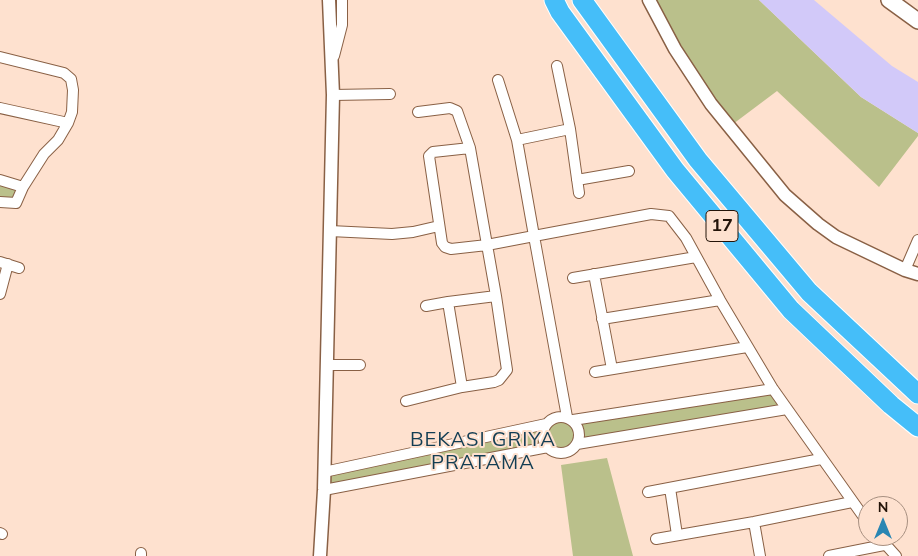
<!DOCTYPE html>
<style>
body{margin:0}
#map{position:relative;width:918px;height:556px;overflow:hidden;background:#fee1cf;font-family:Mulish,sans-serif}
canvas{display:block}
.north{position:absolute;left:858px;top:496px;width:50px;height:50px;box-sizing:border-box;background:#fee1cf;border:1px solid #a78f80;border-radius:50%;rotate:0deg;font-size:14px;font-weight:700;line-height:20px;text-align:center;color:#241409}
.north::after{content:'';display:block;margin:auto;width:18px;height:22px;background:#2986b3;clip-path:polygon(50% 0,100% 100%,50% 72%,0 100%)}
</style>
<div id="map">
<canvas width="918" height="556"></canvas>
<div class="north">N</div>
</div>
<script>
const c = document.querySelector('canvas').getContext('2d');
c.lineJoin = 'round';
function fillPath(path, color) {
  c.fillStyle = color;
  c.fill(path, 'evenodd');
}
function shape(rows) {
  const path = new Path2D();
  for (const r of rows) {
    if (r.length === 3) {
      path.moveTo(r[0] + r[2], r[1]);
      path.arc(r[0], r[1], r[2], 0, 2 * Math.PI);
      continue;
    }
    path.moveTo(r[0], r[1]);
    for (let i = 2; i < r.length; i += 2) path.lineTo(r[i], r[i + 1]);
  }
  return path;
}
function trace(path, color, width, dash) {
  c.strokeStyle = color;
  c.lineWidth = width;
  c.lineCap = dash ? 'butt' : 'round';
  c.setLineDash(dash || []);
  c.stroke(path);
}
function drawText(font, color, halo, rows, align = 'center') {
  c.font = font + ' Mulish,sans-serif';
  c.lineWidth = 4;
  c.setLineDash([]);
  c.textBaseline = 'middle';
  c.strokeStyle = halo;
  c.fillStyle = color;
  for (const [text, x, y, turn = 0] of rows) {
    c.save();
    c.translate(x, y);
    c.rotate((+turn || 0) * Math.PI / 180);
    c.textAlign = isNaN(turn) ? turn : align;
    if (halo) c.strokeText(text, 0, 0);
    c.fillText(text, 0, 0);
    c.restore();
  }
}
const green = shape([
 [650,0,759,0,861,97,918,133,918,136,879,187,777,91,729,127],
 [0,180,23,187,16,203,0,202],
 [773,389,787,409,574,448,566,452,556,452,548,447,324,490,324,472,546,424,556,417,567,417],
 [607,458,633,556,573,556,561,465]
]);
const water = shape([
 [759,0,814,0,892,66,918,82,918,133,861,97]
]);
const minor = shape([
 [334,56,342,25,342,0],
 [0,57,64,73,71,79,73,90,72,112,68,123,58,140,44,154,23,187,16,203,0,202],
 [557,66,570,129,579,193],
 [498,80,517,140,534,236,651,214,669,216,686,238,720,300,773,389,868,523],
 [333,95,390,94],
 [0,108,68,123],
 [517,140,570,129],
 [470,148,433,152,429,156,442,243,445,247,451,249,487,245,534,236,567,417],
 [0,180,23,187],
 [577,180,629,171],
 [330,231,392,234,413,232,439,226],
 [0,262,19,268],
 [905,270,918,240],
 [594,274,612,369],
 [573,278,696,257],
 [0,294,8,264],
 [426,306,448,302],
 [602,319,720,300],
 [327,365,360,365],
 [595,372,747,347],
 [462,387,448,302,496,296],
 [406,401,462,387,494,382,499,380,507,370,496,296,470,148,457,111,450,108,418,112],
 [561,435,18],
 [573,420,773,389],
 [577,444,787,409],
 [324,472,546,424],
 [670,488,677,535],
 [324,490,548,447],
 [648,492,821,459],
 [754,522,760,556],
 [0,533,2,534],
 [878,536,896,556],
 [656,539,754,522,852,502],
 [141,556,141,553],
 [829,556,884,545]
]);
const tertiary = shape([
 [649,0,675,49,711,104,785,195,818,224,836,237,905,270,918,274],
 [320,556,324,490,333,95,329,0]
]);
const secondary = shape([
 [889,0,918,21]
]);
const motorway = shape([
 [554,0,560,12,675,170,791,310,891,405,918,427],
 [582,0,698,160,809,292,918,394]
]);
const shields = [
 [722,226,32]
];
const shieldNames = [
 ["17",722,226]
];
const neighbourhoodNames = [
 ["BEKASI GRIYA",483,440],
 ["PRATAMA",483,463]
];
fillPath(green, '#bac08b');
fillPath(water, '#d2c9f9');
trace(minor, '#896045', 12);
trace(tertiary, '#896045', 15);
trace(secondary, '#896045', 18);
trace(motorway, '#fff', 21);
trace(minor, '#fff', 10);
trace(tertiary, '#fff', 12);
trace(secondary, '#fff', 15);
trace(motorway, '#45bef9', 19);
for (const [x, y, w] of shields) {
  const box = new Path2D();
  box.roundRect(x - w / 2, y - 15.5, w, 31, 4);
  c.fillStyle = '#fee1cf';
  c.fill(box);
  trace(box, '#241409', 1);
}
drawText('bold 18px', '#241409', null, shieldNames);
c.letterSpacing = '1px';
drawText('20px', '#123d53', '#fee1cf', neighbourhoodNames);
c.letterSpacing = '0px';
</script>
